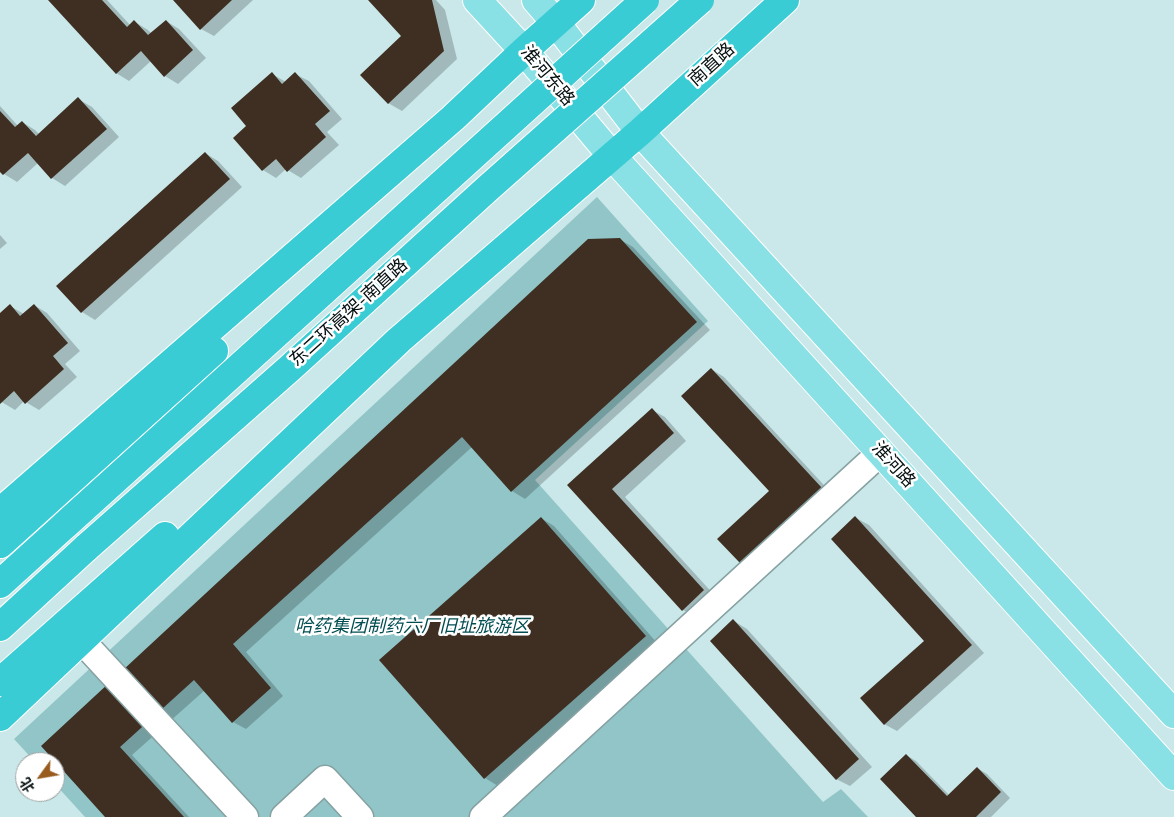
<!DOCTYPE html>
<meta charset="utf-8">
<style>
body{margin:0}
#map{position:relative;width:1174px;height:817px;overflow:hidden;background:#cae8e9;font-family:Spectral,"Noto Sans SC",serif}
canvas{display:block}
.north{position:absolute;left:15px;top:752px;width:50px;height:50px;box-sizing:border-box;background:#fff;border:1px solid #9b9f9f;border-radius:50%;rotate:238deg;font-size:14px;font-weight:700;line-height:20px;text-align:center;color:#050f0f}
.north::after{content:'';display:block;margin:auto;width:18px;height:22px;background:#995c1f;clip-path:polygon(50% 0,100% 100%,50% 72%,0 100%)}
</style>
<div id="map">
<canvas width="1174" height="817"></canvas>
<div class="north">北</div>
</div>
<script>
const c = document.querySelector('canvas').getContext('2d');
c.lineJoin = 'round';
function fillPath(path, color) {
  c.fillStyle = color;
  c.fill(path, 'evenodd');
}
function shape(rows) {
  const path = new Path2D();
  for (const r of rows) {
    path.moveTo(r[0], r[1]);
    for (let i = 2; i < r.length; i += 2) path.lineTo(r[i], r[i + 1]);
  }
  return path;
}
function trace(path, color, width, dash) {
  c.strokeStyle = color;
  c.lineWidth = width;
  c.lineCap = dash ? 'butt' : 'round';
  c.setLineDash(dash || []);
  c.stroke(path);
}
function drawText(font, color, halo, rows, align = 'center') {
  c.font = font + ' Spectral,"Noto Sans SC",serif';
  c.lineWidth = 5;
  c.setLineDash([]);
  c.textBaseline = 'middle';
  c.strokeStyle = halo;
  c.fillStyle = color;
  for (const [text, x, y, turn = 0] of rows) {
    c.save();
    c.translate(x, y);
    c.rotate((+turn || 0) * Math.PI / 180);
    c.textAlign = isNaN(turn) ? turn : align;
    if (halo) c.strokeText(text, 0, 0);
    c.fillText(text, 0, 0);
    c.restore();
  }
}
const green = shape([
 [597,197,708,321,535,480,823,802,841,789,868,817,85,817,55,784,55,762,35,762,14,739]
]);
const shadow = shape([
 [50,0,107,0,131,26,135,22,148,30,152,34,166,21,179,29,206,58,178,84,165,76,151,61,129,81,116,73],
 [174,0,253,0,214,36,201,29],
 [370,0,436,0,445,10,457,59,402,111,388,103,403,36],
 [272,74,286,82,295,74,309,81,342,119,327,132,339,145,301,178,286,169,276,178,263,170,235,138,248,126],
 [78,99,92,107,119,137,65,186,52,178,38,163,17,182,4,174,0,170,0,106,18,126,22,122,35,130,39,134],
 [205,153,218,161,242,187,95,320,82,312],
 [0,235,7,243,0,249],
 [619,239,633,247,710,330,525,499,512,491,472,447,246,652,283,696,246,729,233,722,205,690,132,755,189,817,107,817,43,746],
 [34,305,47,313,80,351,65,364,77,377,39,410,24,401,15,410,0,401,0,314,10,306,24,314],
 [711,369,724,377,834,496,754,570,741,562,719,539,770,491],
 [652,410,665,417,686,441,625,497,717,598,696,617,683,610,569,485],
 [541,518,554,526,658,644,498,786,485,778],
 [856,518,869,525,984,653,897,731,884,724,925,641],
 [734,621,747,629,872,767,850,786,836,779],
 [906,755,916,761,949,795,977,768,987,774,1010,798,991,817,918,817]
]);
const building = shape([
 [48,0,102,0,127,27,134,20,148,35,166,20,193,50,164,77,141,51,116,74],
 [173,0,232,0,200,30],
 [368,0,432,0,444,51,388,104,360,75,401,36],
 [272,72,282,84,295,72,330,111,315,124,326,137,287,172,276,159,262,171,233,138,246,126,231,108],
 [78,97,107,129,51,179,28,153,3,175,0,172,0,111,15,127,22,121,36,136],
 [205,152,230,179,81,313,56,286],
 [620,238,697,322,511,492,462,437,233,644,271,688,232,723,194,680,120,747,184,817,105,817,41,746,588,239],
 [10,304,20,316,34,304,68,343,53,356,64,369,25,404,14,391,0,404,0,313],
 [711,368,822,488,740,563,717,539,769,491,681,396],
 [652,408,674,433,612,489,704,590,682,611,567,485],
 [855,516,972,645,884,725,860,698,924,641,831,539],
 [541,517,646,636,484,779,379,660],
 [733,619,859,759,836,780,710,641],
 [906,754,947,796,977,767,1001,792,976,817,916,817,880,779]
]);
const minor = shape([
 [81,640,245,817],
 [284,817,325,779,360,817],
 [483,817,880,453]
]);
const major = shape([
 [477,0,524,51,612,156,1174,776],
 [536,0,556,23,640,132,1174,714]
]);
const highway = shape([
 [0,512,453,118,524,51,581,0],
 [0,544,214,351],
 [0,584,66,524],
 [0,627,87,547],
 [0,682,165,536],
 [0,717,399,340,640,132,785,0]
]);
const highwayBridge = shape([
 [66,524,645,0],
 [87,547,290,368,487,189,700,0]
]);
const streetNames = [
 ["南直路",713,66,-42],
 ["淮河东路",546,77,50],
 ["东二环高架-南直路",350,314,-42],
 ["淮河路",892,466,48]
];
const parkNames = [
 ["哈药集团制药六厂旧址旅游区",412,628]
];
fillPath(green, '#92c5c7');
fillPath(shadow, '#0003');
fillPath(building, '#3f2f22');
trace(minor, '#85a1a2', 29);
trace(major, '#fff', 30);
trace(highway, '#fff', 30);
trace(minor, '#fff', 26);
trace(major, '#89e0e5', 28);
trace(highway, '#3accd4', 28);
trace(highwayBridge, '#fff', 30, []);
trace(highwayBridge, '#3accd4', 28);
drawText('18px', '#050f0f', '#fff', streetNames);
drawText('italic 18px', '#014d51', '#fff', parkNames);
</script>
